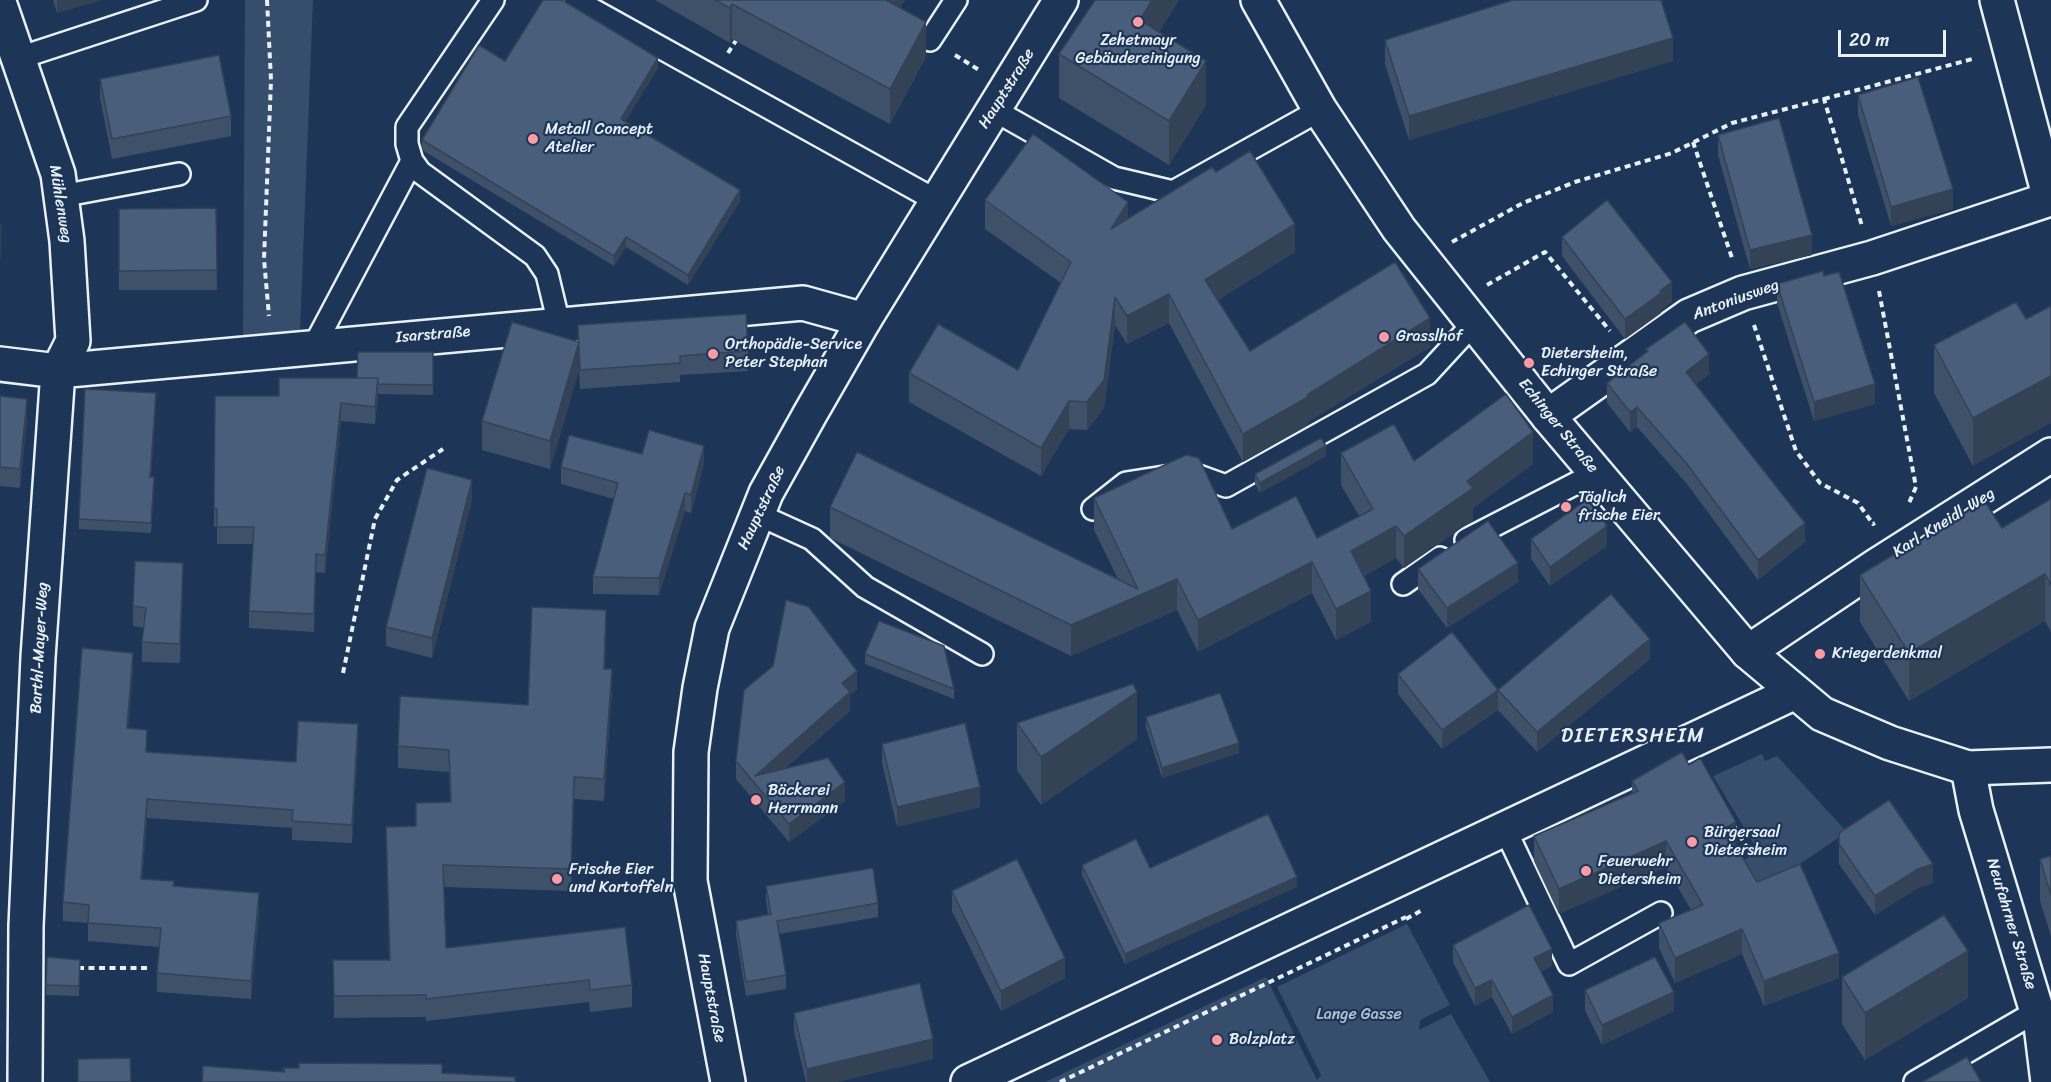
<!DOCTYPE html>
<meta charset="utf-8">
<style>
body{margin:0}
#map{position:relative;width:2051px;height:1082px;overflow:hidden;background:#1d3557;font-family:Sriracha,sans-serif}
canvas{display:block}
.scale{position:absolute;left:1838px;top:30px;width:108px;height:27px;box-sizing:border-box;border:3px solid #e8f1f8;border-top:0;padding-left:8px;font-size:18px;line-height:21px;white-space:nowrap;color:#e8f1f8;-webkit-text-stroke:4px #1d3557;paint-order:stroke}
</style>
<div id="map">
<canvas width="2051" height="1082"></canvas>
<div class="scale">20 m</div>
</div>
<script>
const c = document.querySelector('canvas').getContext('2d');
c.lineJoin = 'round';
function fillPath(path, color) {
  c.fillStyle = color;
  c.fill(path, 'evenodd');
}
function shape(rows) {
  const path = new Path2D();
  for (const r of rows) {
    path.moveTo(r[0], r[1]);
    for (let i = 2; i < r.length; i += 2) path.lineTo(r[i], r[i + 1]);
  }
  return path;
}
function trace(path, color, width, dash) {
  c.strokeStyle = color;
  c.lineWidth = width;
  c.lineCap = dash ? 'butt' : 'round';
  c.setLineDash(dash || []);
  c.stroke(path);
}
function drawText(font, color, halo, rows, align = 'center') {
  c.font = font + ' Sriracha,sans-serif';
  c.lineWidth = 4.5;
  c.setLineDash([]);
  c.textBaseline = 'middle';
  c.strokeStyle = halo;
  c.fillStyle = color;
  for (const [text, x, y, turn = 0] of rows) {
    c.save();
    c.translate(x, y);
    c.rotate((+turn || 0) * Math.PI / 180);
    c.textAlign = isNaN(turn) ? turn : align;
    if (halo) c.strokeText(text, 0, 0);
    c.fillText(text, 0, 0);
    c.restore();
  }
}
const green = shape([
 [245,0,313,0,300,331,243,336],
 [1762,754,1765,761,1777,756,1847,832,1760,891,1741,862,1758,851,1713,776],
 [1407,924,1450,1005,1420,1020,1419,1030,1451,1014,1490,1082,1045,1082,1266,977,1317,1080,1321,1075,1277,987]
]);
const path = shape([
 [267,0,271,80,264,259,269,316],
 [728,53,737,39],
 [955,55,979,70],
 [1824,99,1976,58],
 [1693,142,1733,261],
 [1452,242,1523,203,1575,182,1672,153,1732,123,1824,99,1862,226],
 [1487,285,1545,252,1610,331],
 [1879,291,1916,487,1909,503],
 [1754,325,1796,451,1820,483,1858,503,1873,524,1875,523],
 [343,673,375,519,397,480,443,449],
 [1734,826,1748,849,1737,857],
 [1406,919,1424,909],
 [78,968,149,968],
 [1060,1082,1406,917]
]);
const service = shape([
 [493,0,407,127,407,144,412,161,420,172,535,256,547,274,559,324],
 [575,0,937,201],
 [930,40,956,0],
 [19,58,196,0],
 [994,110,1114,178,1173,192,1320,110],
 [61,196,179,174],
 [314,346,412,161],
 [1093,509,1126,483,1190,473,1226,486,1427,374,1474,323],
 [757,514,812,539,865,587,982,654],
 [1466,540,1596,473],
 [1403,584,1440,558],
 [1505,829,1569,964,1661,913],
 [1915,1082,2037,1011]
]);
const minor = shape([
 [0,5,58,174,67,241,73,341,58,371,38,657,26,926,25,1082],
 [0,364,58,371,803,303,864,320],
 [1548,416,1689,316,1743,293,1872,258,2050,199,1997,0],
 [1748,652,1876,566,2051,455],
 [1968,768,1976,810,2041,1025,2048,1082],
 [968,1082,1795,692]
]);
const tertiary = shape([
 [1258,0,1320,110,1399,229,1548,416,1748,652,1822,714,1890,743,1968,768,2051,765]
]);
const secondary = shape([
 [728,1082,690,881,691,752,700,688,712,628,766,493,810,414,864,320,1061,0]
]);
const wall = shape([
 [53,0,101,0,57,13],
 [655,0,905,0,900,8,926,57,890,124,732,39,730,43],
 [1095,0,1179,0,1159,32,1206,105,1169,165,1059,98,1059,54],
 [1385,40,1673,61,1409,140,1385,64],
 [505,61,658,68,625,121,740,201,688,285,626,247,614,266,422,150,422,140],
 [100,79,231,116,231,136,112,159,100,98],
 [1858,95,1953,209,1891,226,1858,115],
 [1718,135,1812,255,1750,269,1718,155],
 [1216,172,1295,252,1218,300,1250,351,1430,347,1308,422,1308,425,1243,462,1169,323,1127,344,1115,325,1104,408,1087,430,1069,429,1041,476,909,402,909,373,1018,370,1061,283,985,229,985,200,1128,219],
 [216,208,217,290,119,290,119,209],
 [1562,237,1672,302,1661,310,1661,313,1625,339,1562,256],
 [1777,284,1875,404,1814,421,1777,303],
 [2016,302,1973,466,1934,393,1934,345],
 [578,325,748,351,748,371,680,375,680,382,580,389,579,370,550,469,482,450,482,421,578,341],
 [1646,349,1709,374,1696,384,1805,542,1758,580,1687,484,1637,427,1630,432,1607,403,1607,383,1646,353],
 [433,352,433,395,378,394,375,424,341,421,325,573,316,572,314,632,249,628,249,611,253,544,217,544,217,526,214,527,215,396,279,396,357,378],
 [0,396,27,418,20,488,0,486],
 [156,403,151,477,154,487,151,533,79,529,79,519],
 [1341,453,1414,461,1533,464,1473,508,1473,520,1404,568,1396,558,1364,576,1371,622,1336,640,1312,593,1198,652,1177,610,1071,656,830,538,830,507,1118,579,1094,530,1094,498,1232,529,1317,538,1359,516,1341,485],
 [642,454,704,464,691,513,685,511,659,595,593,594,593,577,614,499,561,484,561,467],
 [1326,456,1260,493,1255,484,1255,474],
 [2051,499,2051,632,2045,621,1909,701,1860,622,1860,575,2002,528],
 [472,500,432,658,386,646,386,627],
 [1531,539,1607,546,1550,586,1531,559],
 [1418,569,1518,582,1447,628,1418,589],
 [183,583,180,663,142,662,142,642,144,628,133,626,133,606],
 [606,632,605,669,612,691,604,801,574,799,571,891,444,887,446,948,632,985,632,1007,590,1012,589,1002,426,1021,426,1017,334,1018,333,960,389,960,386,827,416,826,416,803,450,802,449,772,398,768,398,746,528,705],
 [865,654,954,689,954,699,865,664],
 [1650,659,1537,752,1498,710,1442,749,1398,694,1398,674,1498,690],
 [133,672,128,728,147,752,296,762,358,743,352,843,292,840,292,828,147,818,142,879,174,886,259,911,251,999,157,992,157,973,159,947,88,941,88,923,63,921,63,902],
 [857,690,850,695,850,711,784,769,845,801,789,842,736,779,736,761],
 [1146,717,1239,753,1162,778,1146,728],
 [1017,723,1137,739,1041,805,1017,770],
 [882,744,980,807,897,827,882,763],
 [1632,781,1736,846,1757,882,1839,978,1764,1006,1742,954,1675,983,1659,948,1659,923,1691,910,1666,867,1559,914,1534,861,1534,836,1632,794],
 [1839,833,1933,883,1918,888,1875,915,1839,864],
 [2051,856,2051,936,2040,901,2040,859],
 [1082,865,1150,868,1297,887,1125,964,1082,875],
 [766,886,878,903,878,917,779,934,786,975,786,989,746,996,736,935,736,921,768,915,766,900],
 [952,891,1065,978,1001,1011,952,911],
 [1453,945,1552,966,1541,972,1553,1012,1512,1034,1492,997,1475,1006,1453,962],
 [47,957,80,960,79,996,46,995],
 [1842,977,1968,998,1865,1060,1842,1024],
 [1585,990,1674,1011,1602,1045,1585,1010],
 [794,1013,933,1059,836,1082,806,1082,794,1032]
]);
const shadedWall = shape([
 [57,0,101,0,57,13],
 [884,0,905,0,884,34],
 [1152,0,1179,0,1140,64,1140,20],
 [732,4,732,39,730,43,730,8],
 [926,22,926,57,890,124,890,89],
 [1673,38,1673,61,1409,140,1409,116],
 [658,58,658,68,621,129,621,119],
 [1206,61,1206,105,1169,165,1169,121],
 [1953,189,1953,209,1891,226,1891,207],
 [740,190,740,201,688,285,688,275],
 [1128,202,1128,231,1111,229],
 [1295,224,1295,252,1205,308,1205,280],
 [1812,235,1812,255,1750,269,1750,250],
 [626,237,626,247,614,266,614,256],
 [1672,282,1672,302,1661,310,1661,313,1625,339,1625,319],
 [1169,294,1169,323,1127,344,1127,316],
 [1115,297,1115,325,1104,408,1087,430,1087,402],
 [1430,318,1430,347,1308,422,1308,425,1243,462,1243,434],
 [579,342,579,370,550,469,550,441],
 [1709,354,1709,374,1686,391,1686,372],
 [2051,376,2051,423,1973,466,1973,418],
 [378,378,378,396,375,424,375,407],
 [1875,384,1875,404,1814,421,1814,402],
 [156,393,156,403,150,487,150,477],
 [27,399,27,418,20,488,20,469],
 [1069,401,1069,429,1041,476,1041,448],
 [341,403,341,421,325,573,325,555],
 [1637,407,1637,427,1630,432,1630,412],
 [1533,432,1533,464,1473,508,1473,520,1404,568,1404,536,1467,481],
 [704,446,704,464,691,513,691,495],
 [1326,446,1326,456,1260,493,1260,483],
 [472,480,472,500,432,658,432,638],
 [685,493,685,511,659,595,659,578],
 [1805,523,1805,542,1758,580,1758,560],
 [1396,526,1396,558,1351,583,1351,551],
 [1607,526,1607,546,1550,586,1550,567],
 [316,554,316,572,314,632,314,614],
 [1312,562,1312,593,1198,652,1198,620],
 [183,563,183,583,180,663,180,644],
 [1518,563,1518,582,1447,628,1447,608],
 [2045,574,2045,621,1909,701,1909,653],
 [1177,579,1177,610,1071,656,1071,625],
 [1371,591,1371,622,1336,640,1336,609],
 [606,610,606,632,604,691,604,669],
 [1650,639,1650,659,1537,752,1537,732],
 [133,653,133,672,127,747,127,728],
 [612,669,612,691,604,801,604,779],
 [857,671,857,690,850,695,850,711,760,789,755,776,842,683],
 [1498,690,1498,710,1442,749,1442,730],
 [1137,692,1137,739,1041,805,1041,757],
 [358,724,358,743,352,843,352,825],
 [1239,743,1239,753,1162,778,1162,768],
 [574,777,574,799,571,891,571,869],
 [845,782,845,801,789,842,789,824],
 [980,787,980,807,897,827,897,807],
 [147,799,147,818,141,897,141,879],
 [1736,822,1736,847,1725,828],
 [1666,841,1666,867,1559,914,1559,889],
 [1933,864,1933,883,1918,888,1875,915,1875,896,1918,869],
 [1297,877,1297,887,1125,964,1125,954],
 [259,893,259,911,251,999,251,981],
 [1742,929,1742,954,1675,983,1675,958],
 [1552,949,1552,966,1534,976,1534,958],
 [1968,951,1968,998,1865,1060,1865,1013],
 [1839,953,1839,978,1764,1006,1764,981],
 [1065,958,1065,978,1001,1011,1001,991],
 [1492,980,1492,997,1475,1006,1475,988],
 [1674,992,1674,1011,1602,1045,1602,1025],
 [1553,995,1553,1012,1512,1034,1512,1017],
 [933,1039,933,1059,836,1082,807,1082,807,1069]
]);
const building = shape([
 [543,0,562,0,658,58,621,119,740,190,688,275,626,237,614,256,422,140,479,45,505,61,543,0],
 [715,0,886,0,926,22,890,89,732,4,730,8,715,0],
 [1095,0,1152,0,1140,20,1206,61,1169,121,1059,54,1095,0],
 [1513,0,1661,0,1673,38,1409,116,1385,40,1513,0],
 [219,55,231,116,112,139,100,79,219,55],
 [1918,77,1953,189,1891,207,1858,95,1918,77],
 [1779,118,1812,235,1750,250,1718,135,1779,118],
 [1033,134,1128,202,1111,229,1212,167,1216,172,1250,151,1295,224,1205,280,1250,351,1395,262,1430,318,1307,395,1308,397,1243,434,1169,294,1127,316,1115,297,1104,380,1087,402,1069,401,1041,448,909,373,938,324,1018,370,1071,262,985,200,1033,134],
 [1607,200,1672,282,1660,291,1661,293,1625,319,1562,237,1607,200],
 [216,208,217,270,119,271,119,209,216,208],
 [0,225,1,225,0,259,0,225],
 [1823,271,1824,276,1839,272,1875,384,1814,402,1777,284,1823,271],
 [2016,302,2026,319,2051,306,2051,376,1973,418,1934,345,2016,302],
 [746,314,748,351,680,356,680,363,580,370,578,325,746,314],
 [512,322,579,342,550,441,482,421,512,322],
 [1685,322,1709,354,1686,372,1805,523,1758,560,1687,464,1637,407,1630,412,1607,383,1648,351,1646,349,1685,322],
 [358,352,433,352,433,385,378,384,378,378,357,378,358,352],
 [279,378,378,378,375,407,341,403,325,555,316,554,314,614,249,611,254,527,217,527,217,509,214,509,215,396,279,396,279,378],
 [85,389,156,393,150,477,154,477,151,523,79,519,85,389],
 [1506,394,1533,432,1467,481,1473,488,1404,536,1396,526,1351,551,1371,591,1336,609,1312,562,1198,620,1177,579,1071,625,830,507,857,452,1138,589,1094,498,1186,455,1199,458,1232,529,1296,496,1317,538,1373,509,1341,453,1394,424,1414,461,1506,394],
 [0,396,27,399,20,469,0,467,0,396],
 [649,430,704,446,691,495,685,493,659,578,593,577,618,483,561,467,569,435,642,454,649,430],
 [1321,438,1326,446,1260,483,1255,474,1321,438],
 [427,468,472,480,432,638,386,627,427,468],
 [1588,499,1607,526,1550,567,1531,539,1588,499],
 [2051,499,2051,585,2045,574,1909,653,1860,575,1984,500,2002,528,2051,499],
 [1488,521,1518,563,1447,608,1418,569,1488,521],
 [135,561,183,563,180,644,142,642,146,608,133,606,135,561],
 [1611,594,1650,639,1537,732,1498,690,1611,594],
 [786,600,809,607,857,671,842,683,850,692,755,776,828,758,845,782,789,824,736,761,744,690,773,666,786,600],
 [532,607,606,610,604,669,612,669,604,779,574,777,571,869,443,865,446,948,625,927,632,985,590,990,589,980,426,999,426,995,334,996,333,960,390,960,386,827,416,826,416,803,451,802,449,750,398,746,400,696,528,705,532,607],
 [879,621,944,646,954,689,865,654,879,621],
 [1452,632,1498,690,1442,730,1398,674,1452,632],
 [82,648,133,653,127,728,147,730,146,752,296,762,298,721,358,724,352,825,292,821,293,810,147,799,141,879,174,881,173,886,259,893,251,981,157,973,161,928,88,923,89,905,63,902,82,648],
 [1133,684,1137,692,1041,757,1017,723,1133,684],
 [1220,693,1239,743,1162,768,1146,717,1220,693],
 [965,723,980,787,897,807,882,744,965,723],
 [1682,752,1689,765,1700,758,1736,822,1725,828,1757,882,1800,864,1839,953,1764,981,1742,929,1675,958,1659,923,1703,905,1666,841,1559,889,1534,836,1638,791,1632,781,1682,752],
 [1889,800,1933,864,1918,869,1875,896,1839,844,1839,833,1889,800],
 [1268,814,1297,877,1125,954,1082,865,1136,839,1150,868,1268,814],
 [2051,856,2051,895,2040,859,2051,856],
 [1017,859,1065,958,1001,991,952,891,1017,859],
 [873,868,878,903,777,921,786,975,746,982,736,921,771,914,766,886,873,868],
 [1529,905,1552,949,1534,958,1553,995,1512,1017,1492,980,1475,988,1453,945,1529,905],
 [1944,915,1968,951,1865,1013,1842,977,1944,915],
 [47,957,80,960,79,986,46,985,47,957],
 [1655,957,1674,992,1602,1025,1585,990,1655,957],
 [920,983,933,1039,807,1069,794,1013,920,983],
 [1967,1057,1981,1082,1922,1082,1967,1057],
 [130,1058,131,1082,78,1082,78,1059,130,1058],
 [299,1063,442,1064,442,1073,515,1077,515,1082,202,1082,203,1066,285,1072,283,1068,299,1068,299,1063]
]);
const markers = [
 [1138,22,6,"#ff9aa2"],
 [533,139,6,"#ff9aa2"],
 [1384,337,6,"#ff9aa2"],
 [713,354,6,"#ff9aa2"],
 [1529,363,6,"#ff9aa2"],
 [1566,507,6,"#ff9aa2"],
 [1820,654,6,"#ff9aa2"],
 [756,800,6,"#ff9aa2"],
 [1692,842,6,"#ff9aa2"],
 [1586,871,6,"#ff9aa2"],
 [557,879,6,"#ff9aa2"],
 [1217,1040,6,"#ff9aa2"]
];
const poiNames = [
 ["Zehetmayr",1138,41,"center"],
 ["Gebäudereinigung",1138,59,"center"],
 ["Metall Concept",545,130],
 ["Atelier",545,148],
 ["Grasslhof",1396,337],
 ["Orthopädie-Service",725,345],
 ["Peter Stephan",725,363],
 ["Dietersheim,",1541,354],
 ["Echinger Straße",1541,372],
 ["Täglich",1578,498],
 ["frische Eier",1578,516],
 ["Kriegerdenkmal",1832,654],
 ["Bäckerei",768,791],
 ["Herrmann",768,809],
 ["Bürgersaal",1704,833],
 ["Dietersheim",1704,851],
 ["Feuerwehr",1598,862],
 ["Dietersheim",1598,880],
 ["Frische Eier",569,870],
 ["und Kartoffeln",569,888],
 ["Bolzplatz",1229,1040]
];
const streetNames = [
 ["Hauptstraße",1007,89,-58],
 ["Mühlenweg",60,204,81],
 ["Antoniusweg",1736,300,-20],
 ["Isarstraße",433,335,-5],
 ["Echinger Straße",1558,426,51],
 ["Hauptstraße",762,508,-65],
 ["Karl-Kneidl-Weg",1944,523,-32],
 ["Barthl-Mayer-Weg",40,648,-87],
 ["Neufahrner Straße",2011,924,73],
 ["Hauptstraße",711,998,79]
];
const parkNames = [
 ["Lange Gasse",1359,1015]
];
const quarterNames = [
 ["DIETERSHEIM",1633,737]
];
fillPath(green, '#374d6c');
trace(service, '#e8f1f8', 26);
trace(minor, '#e8f1f8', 38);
trace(tertiary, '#e8f1f8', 38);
trace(secondary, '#e8f1f8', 38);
trace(path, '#e8f1f8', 4, [6, 4.5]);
trace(service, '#1d3557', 21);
trace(minor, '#1d3557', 33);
trace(tertiary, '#1d3557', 33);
trace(secondary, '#1d3557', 33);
fillPath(wall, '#3f5169');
fillPath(shadedWall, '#334255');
fillPath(building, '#495e7a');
trace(building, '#334255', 1.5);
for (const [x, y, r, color] of markers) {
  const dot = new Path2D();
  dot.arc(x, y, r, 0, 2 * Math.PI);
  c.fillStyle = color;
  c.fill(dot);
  trace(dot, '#1d3557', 2);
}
drawText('16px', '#e8f1f8', '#1d3557', poiNames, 'left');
drawText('16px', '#e8f1f8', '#1d3557', streetNames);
drawText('16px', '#b3c0ce', '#1d3557', parkNames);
c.letterSpacing = '1.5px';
drawText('20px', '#e8f1f8', '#1d3557', quarterNames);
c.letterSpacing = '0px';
</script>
